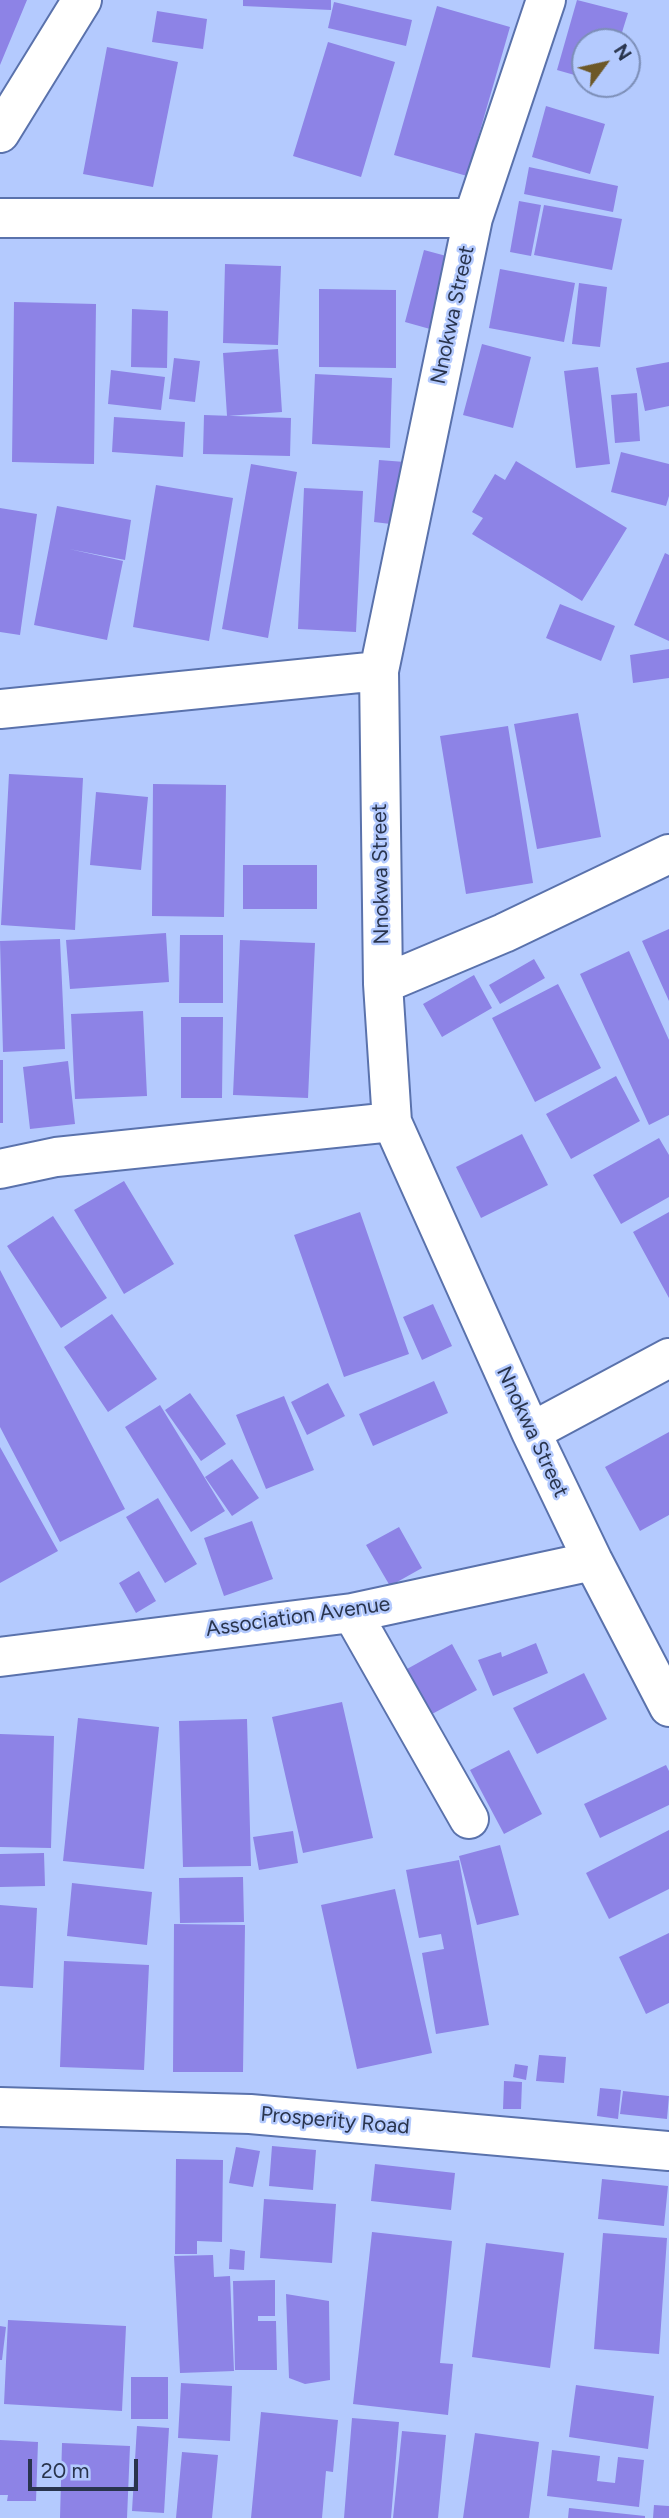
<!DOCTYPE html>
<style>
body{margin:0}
#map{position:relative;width:669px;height:2518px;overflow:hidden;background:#b4cafe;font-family:Figtree,sans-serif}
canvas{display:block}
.north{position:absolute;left:571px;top:28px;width:70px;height:70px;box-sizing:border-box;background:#b4cafe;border:2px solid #7c8eb7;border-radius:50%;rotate:57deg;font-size:19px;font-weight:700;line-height:28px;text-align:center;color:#29344d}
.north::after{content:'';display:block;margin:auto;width:24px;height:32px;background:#6d5827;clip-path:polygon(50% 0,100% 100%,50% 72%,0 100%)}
.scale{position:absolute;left:28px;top:2459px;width:110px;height:32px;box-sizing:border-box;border:4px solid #29344d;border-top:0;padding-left:9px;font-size:21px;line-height:24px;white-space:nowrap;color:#29344d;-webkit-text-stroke:5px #b4cafe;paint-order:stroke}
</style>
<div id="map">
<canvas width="669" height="2518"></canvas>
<div class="north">N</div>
<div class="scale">20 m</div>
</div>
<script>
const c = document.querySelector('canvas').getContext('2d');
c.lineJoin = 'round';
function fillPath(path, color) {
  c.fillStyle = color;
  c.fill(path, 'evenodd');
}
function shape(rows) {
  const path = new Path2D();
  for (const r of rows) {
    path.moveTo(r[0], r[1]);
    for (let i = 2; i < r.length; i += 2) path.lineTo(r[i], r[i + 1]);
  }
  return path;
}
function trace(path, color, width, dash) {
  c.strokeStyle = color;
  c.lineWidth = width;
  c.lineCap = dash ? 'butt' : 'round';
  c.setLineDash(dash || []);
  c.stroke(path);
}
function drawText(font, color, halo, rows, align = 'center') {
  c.font = font + ' Figtree,sans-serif';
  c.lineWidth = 5;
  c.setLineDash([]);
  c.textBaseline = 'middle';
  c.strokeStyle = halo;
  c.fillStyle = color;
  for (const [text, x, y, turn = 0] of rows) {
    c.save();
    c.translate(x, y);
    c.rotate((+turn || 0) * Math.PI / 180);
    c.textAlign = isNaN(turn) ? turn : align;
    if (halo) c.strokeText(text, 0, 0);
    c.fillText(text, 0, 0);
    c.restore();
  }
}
const building = shape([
 [0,0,27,0,0,65],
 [243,0,331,0,331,10,243,6],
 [577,0,628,13,619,42,585,42,585,78,557,70],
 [334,2,412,20,406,46,328,28],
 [437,6,510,27,467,176,394,155],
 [157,11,207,19,203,49,152,42],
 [328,42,395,62,361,177,293,156],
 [107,47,178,62,153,187,83,174],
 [546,106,605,124,590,174,532,157],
 [529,167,618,186,613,212,524,194],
 [519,201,541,205,531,256,510,252],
 [544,205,622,219,612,270,534,255],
 [424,250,450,257,430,329,405,322],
 [225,264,281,266,278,345,223,343],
 [500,269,575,283,564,342,489,328],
 [579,283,607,287,600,347,572,344],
 [319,289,396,290,396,368,319,367],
 [14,302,96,304,94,464,12,462],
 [132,309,168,311,167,368,131,367],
 [482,344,531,357,513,428,463,415],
 [278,349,282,412,227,416,223,353],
 [174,358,200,361,195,402,169,399],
 [669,362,669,406,645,411,636,368],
 [598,367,610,464,576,468,564,371],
 [111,370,165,377,161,410,108,404],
 [315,374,392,378,390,448,312,444],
 [637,393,640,441,615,443,611,395],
 [204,415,291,418,290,456,203,454],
 [114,417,185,422,183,457,112,452],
 [621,452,669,464,669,496,666,506,611,492],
 [379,460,405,462,399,525,374,522],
 [516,461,627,528,582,601,472,534,483,518,472,512,495,474,505,480],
 [251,464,297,472,268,638,222,629],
 [156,485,233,498,209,641,133,627],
 [304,488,363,491,356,632,298,629],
 [57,506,131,520,125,560,69,549,123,561,107,640,34,625],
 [0,508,37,514,20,635,0,632],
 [665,553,669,555,669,641,634,625],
 [560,604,615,626,601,661,546,638],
 [669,649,669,678,633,683,630,655],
 [578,713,601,837,537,849,514,724],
 [508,726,533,883,466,894,440,736],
 [9,774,83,778,75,930,1,925],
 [153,784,226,785,224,917,152,916],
 [96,792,148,797,141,870,90,865],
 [243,865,317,865,317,909,243,909],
 [669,929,669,1001,642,941],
 [166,933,169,982,70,989,66,940],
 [180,935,223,935,223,1003,179,1003],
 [60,939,65,1049,3,1052,0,941],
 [240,940,315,943,308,1098,233,1095],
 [629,951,669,1040,669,1115,649,1125,580,974],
 [534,959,545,978,500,1004,489,985],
 [474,975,492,1008,442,1037,423,1004],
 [558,984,601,1068,535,1102,492,1018],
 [143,1011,147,1096,75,1099,71,1014],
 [181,1017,223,1017,222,1098,181,1098],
 [0,1060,3,1060,3,1123,0,1123],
 [68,1061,75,1124,30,1129,23,1067],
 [616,1076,640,1121,571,1159,546,1114],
 [522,1134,548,1185,481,1218,456,1167],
 [659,1138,669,1155,669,1197,621,1224,593,1175],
 [124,1181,174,1264,124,1294,74,1210],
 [360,1212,409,1354,344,1377,294,1235],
 [669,1212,669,1298,633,1232],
 [53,1216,107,1298,61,1328,7,1246],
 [0,1270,125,1509,60,1542,0,1427],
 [433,1304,452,1346,422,1360,403,1317],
 [112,1314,157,1379,108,1412,64,1347],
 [434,1381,448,1413,373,1446,359,1414],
 [328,1383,345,1416,307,1435,291,1402],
 [190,1393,226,1444,201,1461,165,1410],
 [284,1396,314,1470,266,1489,236,1415],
 [160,1405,225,1511,191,1532,125,1427],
 [669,1432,669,1515,640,1531,605,1467],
 [0,1447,58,1551,0,1583],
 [232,1459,259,1498,232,1516,205,1477],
 [158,1498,197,1564,165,1583,126,1517],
 [252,1521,273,1579,224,1596,204,1538],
 [399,1527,422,1568,390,1586,366,1545],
 [139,1571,156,1601,136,1613,119,1583],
 [536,1643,548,1673,493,1696,478,1660,501,1652,502,1657],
 [452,1644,477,1690,432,1714,407,1669],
 [584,1673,607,1719,537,1754,513,1708],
 [342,1702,373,1838,303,1853,272,1717],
 [78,1718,159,1727,144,1869,63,1861],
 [247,1719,251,1866,183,1867,179,1721],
 [0,1734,54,1736,51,1848,0,1847],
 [509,1750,542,1814,504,1834,470,1770],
 [666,1765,669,1771,669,1805,600,1838,584,1804],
 [669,1830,669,1889,609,1919,586,1873],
 [293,1831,298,1863,259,1870,253,1837],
 [500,1845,519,1915,477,1925,459,1856],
 [44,1853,45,1886,0,1887,0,1854],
 [459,1860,489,2025,436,2034,422,1953,444,1949,441,1934,419,1938,406,1870],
 [243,1877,244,1922,180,1923,179,1878],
 [72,1883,152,1892,147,1945,67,1936],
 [395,1889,432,2053,357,2069,321,1905],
 [0,1905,37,1908,33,1988,0,1986],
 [174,1924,245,1925,243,2072,173,2072],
 [669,1933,669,2003,646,2014,619,1957],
 [64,1961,149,1965,144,2070,60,2067],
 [539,2055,566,2057,564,2083,536,2081],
 [515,2064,528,2066,526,2080,513,2077],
 [504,2081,522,2082,521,2109,503,2109],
 [600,2088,621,2090,618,2119,597,2116],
 [623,2091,669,2096,667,2119,620,2114],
 [272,2146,316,2150,313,2190,269,2186],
 [236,2147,260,2151,253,2187,229,2183],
 [176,2159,223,2160,222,2242,197,2241,197,2254,175,2254],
 [375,2164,455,2173,451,2210,371,2201],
 [602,2179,668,2186,664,2226,598,2219],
 [264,2199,336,2204,332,2263,260,2258],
 [372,2232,452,2241,440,2363,453,2364,448,2415,353,2404],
 [603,2233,667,2238,659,2354,594,2349],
 [486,2243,564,2253,550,2368,472,2357],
 [230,2249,245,2251,244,2270,229,2269],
 [213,2255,214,2277,230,2276,234,2371,180,2373,174,2256],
 [275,2280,275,2316,258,2316,258,2321,276,2321,277,2370,235,2370,233,2281],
 [286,2294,329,2301,330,2380,305,2384,289,2378],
 [8,2320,126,2326,122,2411,4,2404],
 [0,2326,6,2327,2,2360,0,2360],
 [131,2377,168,2377,168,2419,131,2419],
 [181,2383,232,2386,230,2441,178,2438],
 [576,2385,654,2396,648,2449,569,2437],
 [261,2412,338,2420,333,2472,326,2471,322,2518,251,2518],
 [352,2418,399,2422,391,2518,344,2518],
 [137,2426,169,2428,164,2513,132,2511],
 [402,2431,446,2435,438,2518,393,2518],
 [475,2433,539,2442,529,2518,463,2518],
 [0,2440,38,2442,36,2501,7,2501,8,2495,0,2495],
 [62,2443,130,2446,127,2518,60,2518],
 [552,2450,600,2456,597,2481,615,2483,618,2457,644,2460,639,2507,547,2496],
 [182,2452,218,2455,212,2518,176,2518],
 [654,2505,669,2506,669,2518,653,2518],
 [569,2508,645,2516,645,2518,568,2518]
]);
const minor = shape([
 [546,0,473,218,379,671,383,984,392,1122,531,1432,593,1561,669,1707],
 [0,133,82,0],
 [0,218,473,218],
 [0,709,379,671],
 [383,984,504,933,669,854],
 [0,1169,56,1157,392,1122],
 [531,1432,669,1358],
 [352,1613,469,1819],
 [0,1657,352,1613,593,1561],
 [0,2107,250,2114,669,2151]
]);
const streetNames = [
 ["Nnokwa Street",453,315,-78],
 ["Nnokwa Street",381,874,-91],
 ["Nnokwa Street",532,1432,65],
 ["Association Avenue",298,1617,-8],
 ["Prosperity Road",335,2121,5]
];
fillPath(building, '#8d83e6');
trace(minor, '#5a72ac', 42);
trace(minor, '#fff', 38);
drawText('21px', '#29344d', '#b4cafe', streetNames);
</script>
